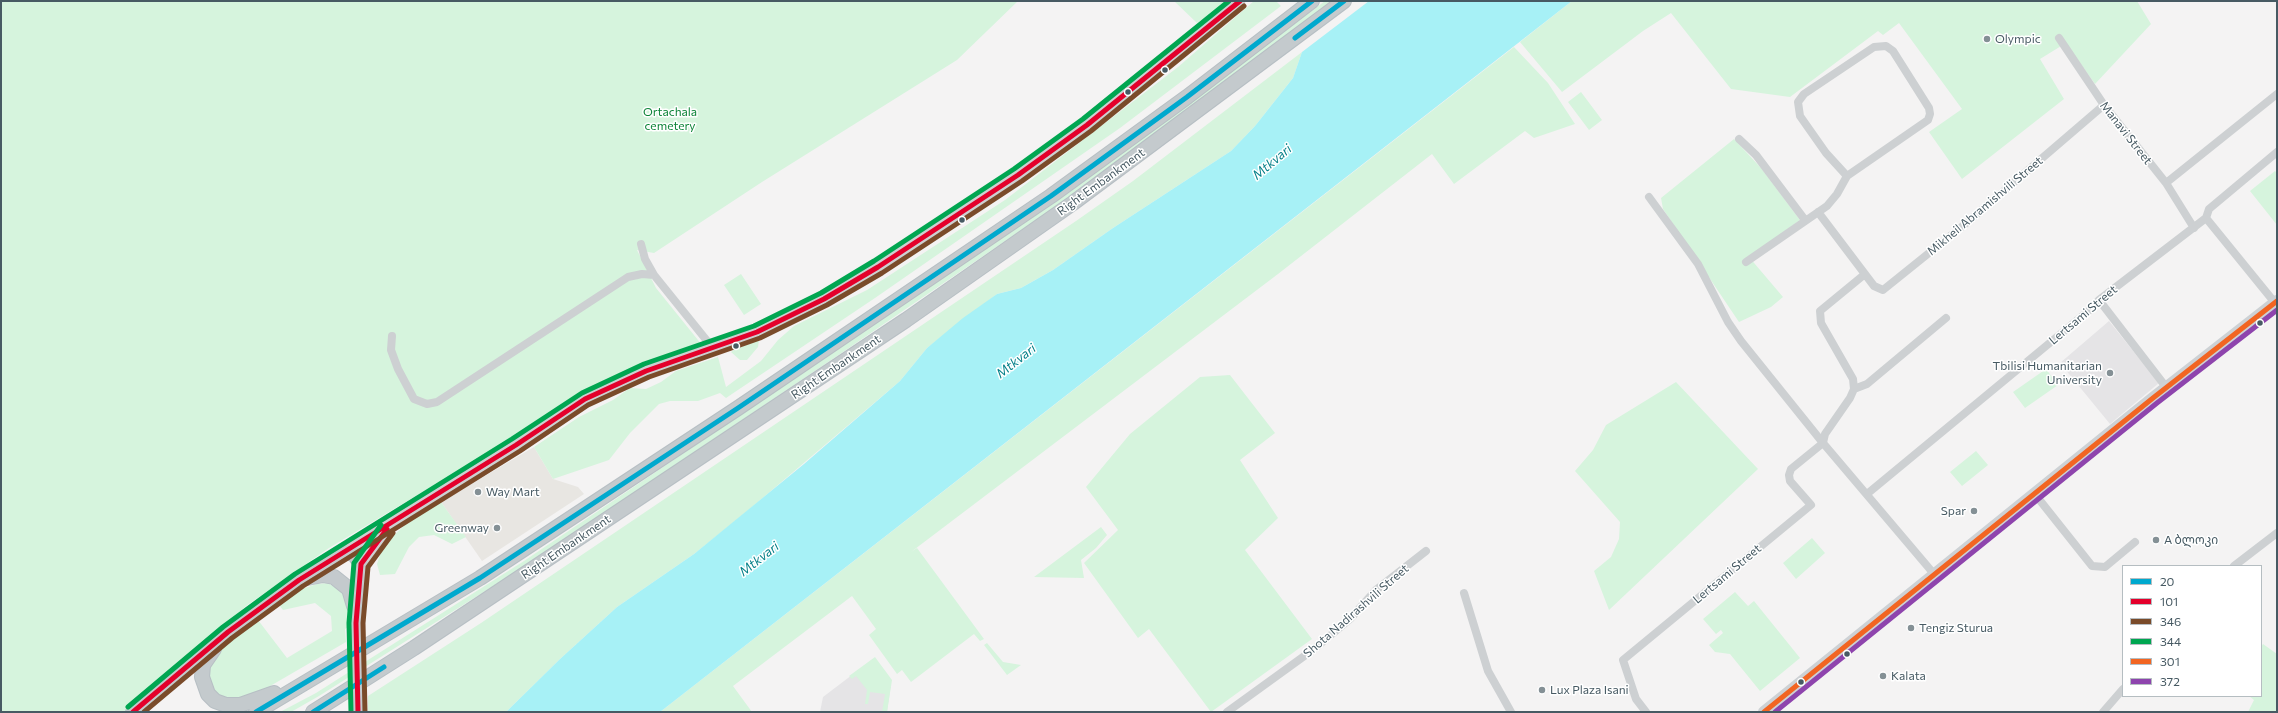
<!DOCTYPE html>
<meta charset="utf-8">
<style>
body{margin:0}
#map{position:relative;width:2278px;height:713px;overflow:hidden;background:#f4f3f3;font-family:Commissioner,sans-serif}
canvas{display:block}
.frame{position:absolute;inset:0;border:2px solid #475a63;pointer-events:none}
.legend{position:absolute;left:2122px;top:565px;width:140px;height:132px;box-sizing:border-box;background:#fff;border:1px solid #b5bdc1;margin:0;padding:5px 7px;list-style:none;font-size:12px;color:#475a63}
.legend li{display:flex;align-items:center;gap:8px;height:20px}
.legend b{width:20px;border:1px solid #b5bdc1}
</style>
<div id="map">
<canvas width="2278" height="713"></canvas>
<div class="frame"></div>
<ul class="legend">
<li><b style="height:5px;background:#00a9ce"></b>20</li>
<li><b style="height:5px;background:#e4002b"></b>101</li>
<li><b style="height:5px;background:#7a4b2a"></b>346</li>
<li><b style="height:5px;background:#00a651"></b>344</li>
<li><b style="height:5px;background:#f26522"></b>301</li>
<li><b style="height:5px;background:#8e44ad"></b>372</li>
</ul>
</div>
<script>
const c = document.querySelector('canvas').getContext('2d');
c.lineJoin = 'round';
function fillPath(path, color) {
  c.fillStyle = color;
  c.fill(path, 'evenodd');
}
function shape(rows) {
  const path = new Path2D();
  for (const r of rows) {
    path.moveTo(r[0], r[1]);
    for (let i = 2; i < r.length; i += 2) path.lineTo(r[i], r[i + 1]);
  }
  return path;
}
function trace(path, color, width, dash) {
  c.strokeStyle = color;
  c.lineWidth = width;
  c.lineCap = dash ? 'butt' : 'round';
  c.setLineDash(dash || []);
  c.stroke(path);
}
function drawText(font, color, halo, rows, align = 'center') {
  c.font = font + ' Commissioner,"Noto Sans Georgian",sans-serif';
  c.lineWidth = 3;
  c.setLineDash([]);
  c.textBaseline = 'middle';
  c.strokeStyle = halo;
  c.fillStyle = color;
  for (const [text, x, y, turn = 0] of rows) {
    c.save();
    c.translate(x, y);
    c.rotate((+turn || 0) * Math.PI / 180);
    c.textAlign = isNaN(turn) ? turn : align;
    if (halo) c.strokeText(text, 0, 0);
    c.fillText(text, 0, 0);
    c.restore();
  }
}
const commercial = shape([
 [534,447,553,479,578,487,584,494,482,561,441,502]
]);
const education = shape([
 [2109,321,2159,383,2110,424,2060,363],
 [873,659,891,684,887,712,820,712,823,697]
]);
const green = shape([
 [1,1,1018,1,957,60,762,182,654,253,637,250,656,288,702,345,641,367,587,393,329,548,246,606,128,712,1,712],
 [1174,1,1230,1,1197,23],
 [1254,1,1276,1,1281,6,1120,128,875,298,726,398,720,393,698,401,670,401,659,404,630,433,609,460,553,479,534,447,579,417,613,400,630,388,646,389,661,382,676,371,718,357,726,387,761,361,778,340,794,326,867,290,1005,200,1178,67],
 [1325,1,1334,1,1065,200,843,352,528,564,319,696,291,712,280,712,316,693,524,561,1063,197],
 [1572,1,2137,1,2151,24,2095,84,2066,43,2040,59,2064,99,1962,179,1929,132,1962,109,1899,23,1883,35,1878,31,1790,97,1731,89,1671,13,1643,31,1562,92,1520,42],
 [1514,47,1548,83,1575,124,1534,138,1525,131,1454,184,1432,154,1278,274,911,552,917,548,984,639,980,641,974,634,911,682,902,670,897,674,869,635,876,629,852,596,733,686,752,712,660,712],
 [1302,52,1293,78,1255,126,1231,151,1113,228,1053,270,1021,288,997,294,927,348,900,381,738,519,694,554,617,607,560,659,506,712,368,712,368,696,481,623,1076,221,1133,181],
 [1581,92,1602,120,1589,130,1568,102],
 [1734,139,1761,168,1800,220,1749,257,1783,297,1771,307,1739,322,1663,209,1661,198],
 [2275,171,2277,173,2277,225,2250,191],
 [741,274,761,304,744,315,724,285],
 [759,340,758,347,747,360,740,360,731,352,735,349],
 [2046,369,2058,385,2025,408,2013,392],
 [1230,375,1275,433,1240,460,1278,518,1245,550,1312,639,1211,712,1149,629,1138,638,1084,563,1118,530,1086,487,1130,434,1200,377],
 [1676,382,1758,469,1609,610,1594,571,1611,557,1619,539,1620,522,1575,471,1593,450,1606,425],
 [1976,451,1988,465,1962,486,1950,472],
 [441,502,466,537,452,544,434,535,419,537,409,547,395,574,380,575,377,564,383,545,405,525],
 [1101,527,1107,535,1096,548,1081,560,1084,578,1034,577],
 [1812,538,1825,553,1796,579,1783,563],
 [328,583,344,593,349,603,352,625,345,629,346,642,253,696,246,699,216,699,205,676,214,655,258,620,287,658,332,631,331,616,315,603,283,610,279,605,302,589,317,584],
 [1735,592,1748,606,1754,601,1800,658,1760,691,1730,654,1715,652,1709,645,1723,633,1721,630,1716,634,1703,619],
 [987,643,1003,662,1021,665,1007,675,984,645],
 [2263,644,2277,654,2277,712,2248,712,2254,700,2249,696,2261,696,2261,647],
 [875,657,892,680,887,712,882,712,885,694,870,692,868,704,865,704,867,690,856,676,852,679,849,676]
]);
const water = shape([
 [1369,1,1572,1,660,712,506,712,560,659,617,607,694,554,804,464,900,381,927,348,963,318,997,294,1021,288,1053,270,1113,228,1231,151,1255,126,1293,78,1302,52]
]);
const minor = shape([
 [2059,38,2104,105,2166,183,2194,228],
 [1739,139,1756,155,1805,220],
 [2166,183,2277,94],
 [1818,212,1874,286,1883,290,1970,220,2104,105],
 [2206,218,2275,303],
 [641,244,645,259,654,275],
 [1746,262,1827,206,1837,194,1847,176,1928,120,1930,114,1929,108,1893,51,1886,46,1874,47,1804,94,1798,102,1800,116,1807,126,1826,153,1847,176],
 [1865,274,1820,311,1821,323,1853,379,1854,389,1850,398,1825,434,1823,443,1934,574],
 [2099,300,2166,387],
 [392,336,391,350,398,369,414,399,427,404,437,402,628,277,642,274,654,275,712,347],
 [1854,389,1867,384,1946,318],
 [2034,493,2092,566,2105,567,2135,542],
 [1867,494,2092,308,2099,300,2206,218,2209,209,2277,152],
 [2234,566,2277,533],
 [1464,593,1488,671,1511,712],
 [1227,712,1314,649,1350,619,1376,590,1426,551],
 [1646,712,1636,699,1623,660,1811,505,1790,481,1789,475,1791,469,1823,443,1741,341,1728,322,1698,264,1649,197],
 [2103,712,2123,689]
]);
const tertiary = shape([
 [343,552,516,445,585,399,646,371,757,332,824,299,878,267,1018,175,1087,125,1240,1],
 [361,564,387,528]
]);
const secondary = shape([
 [1764,712,2153,398,2277,301]
]);
const trunk = shape([
 [307,578,323,575,334,577,349,589,354,606],
 [214,649,203,665,202,677,208,694,215,701,226,705,240,705,274,693],
 [133,712,228,632,299,580,343,552,354,554,361,564,356,623],
 [256,712,480,578,738,408,1051,196,1187,97,1312,1],
 [313,712,414,648,906,320,1073,203,1344,1]
]);
const trunkBridge = shape([
 [356,623,358,712]
]);
const bus1 = shape([
 [1295,38,1344,1],
 [256,712,480,578,738,408,1051,196,1187,97,1312,1],
 [313,712,384,667]
]);
const bus2 = shape([
 [133,712,228,632,299,580,516,445,585,399,646,371,757,332,824,299,878,267,1018,175,1087,125,1240,1],
 [358,712,356,623,361,564,387,529]
]);
const bus3 = shape([
 [144,712,232,638,303,586,520,451,588,405,649,377,760,338,827,305,882,273,1022,181,1091,131,1244,6],
 [365,712,363,623,368,567,393,533]
]);
const bus4 = shape([
 [128,707,223,627,295,574,512,439,582,393,644,364,754,326,821,293,874,261,1014,169,1083,119,1229,1],
 [351,712,349,623,354,563,381,525]
]);
const bus5 = shape([
 [1764,712,2153,398,2277,301]
]);
const bus6 = shape([
 [1775,712,2157,403,2277,310]
]);
const markers = [
 [1987,39,4,"#849095"],
 [1165,70,3.5,"#475a63"],
 [1128,92,3.5,"#475a63"],
 [962,220,3.5,"#475a63"],
 [2260,323,3.5,"#475a63"],
 [736,346,3.5,"#475a63"],
 [2110,373,4,"#849095"],
 [478,492,4,"#849095"],
 [1974,511,4,"#849095"],
 [497,528,4,"#849095"],
 [2156,540,4,"#849095"],
 [1911,628,4,"#849095"],
 [1847,654,3.5,"#475a63"],
 [1883,676,4,"#849095"],
 [1801,682,3.5,"#475a63"],
 [1542,690,4,"#849095"]
];
const poiNames = [
 ["Olympic",1995,39],
 ["Tbilisi Humanitarian",2102,366,"right"],
 ["University",2102,380,"right"],
 ["Way Mart",486,492],
 ["Spar",1966,511,"right"],
 ["Greenway",489,528,"right"],
 ["A ბლოკი",2164,540],
 ["Tengiz Sturua",1919,628],
 ["Kalata",1891,676],
 ["Lux Plaza Isani",1550,690]
];
const parkNames = [
 ["Ortachala",670,112],
 ["cemetery",670,126]
];
const streetNames = [
 ["Manavi Street",2126,133,52],
 ["Right Embankment",1101,182,-36],
 ["Mikheil Abramishvili Street",1985,206,-40],
 ["Lertsami Street",2083,315,-40],
 ["Right Embankment",836,367,-34],
 ["Right Embankment",566,547,-34],
 ["Lertsami Street",1727,574,-40],
 ["Shota Nadirashvili Street",1356,611,-41]
];
const waterNames = [
 ["Mtkvari",1272,162,-40],
 ["Mtkvari",1016,361,-38],
 ["Mtkvari",759,559,-38]
];
fillPath(commercial, '#e8e6e2');
fillPath(education, '#e5e4e6');
fillPath(green, '#d6f4dd');
fillPath(water, '#a7f1f6');
trace(trunk, '#b7bfc4', 16);
trace(minor, '#cdd0d2', 8);
trace(tertiary, '#cdd0d2', 11);
trace(secondary, '#cdd1d4', 12);
trace(trunk, '#c4cacd', 14);
trace(trunkBridge, '#b7bfc4', 16, []);
trace(trunkBridge, '#c4cacd', 14);
trace(bus1, '#00a9ce', 5);
trace(bus2, '#e4002b', 5);
trace(bus3, '#7a4b2a', 5);
trace(bus4, '#00a651', 5);
trace(bus5, '#f26522', 5);
trace(bus6, '#8e44ad', 5);
for (const [x, y, r, color] of markers) {
  const dot = new Path2D();
  dot.arc(x, y, r, 0, 2 * Math.PI);
  c.fillStyle = color;
  c.fill(dot);
  trace(dot, '#fff', 1.5);
}
drawText('12px', '#475a63', '#fff', poiNames, 'left');
drawText('12px', '#0c8337', '#fff', parkNames);
drawText('12px', '#475a63', '#fff', streetNames);
drawText('italic 13px', '#058089', '#fff', waterNames);
</script>
